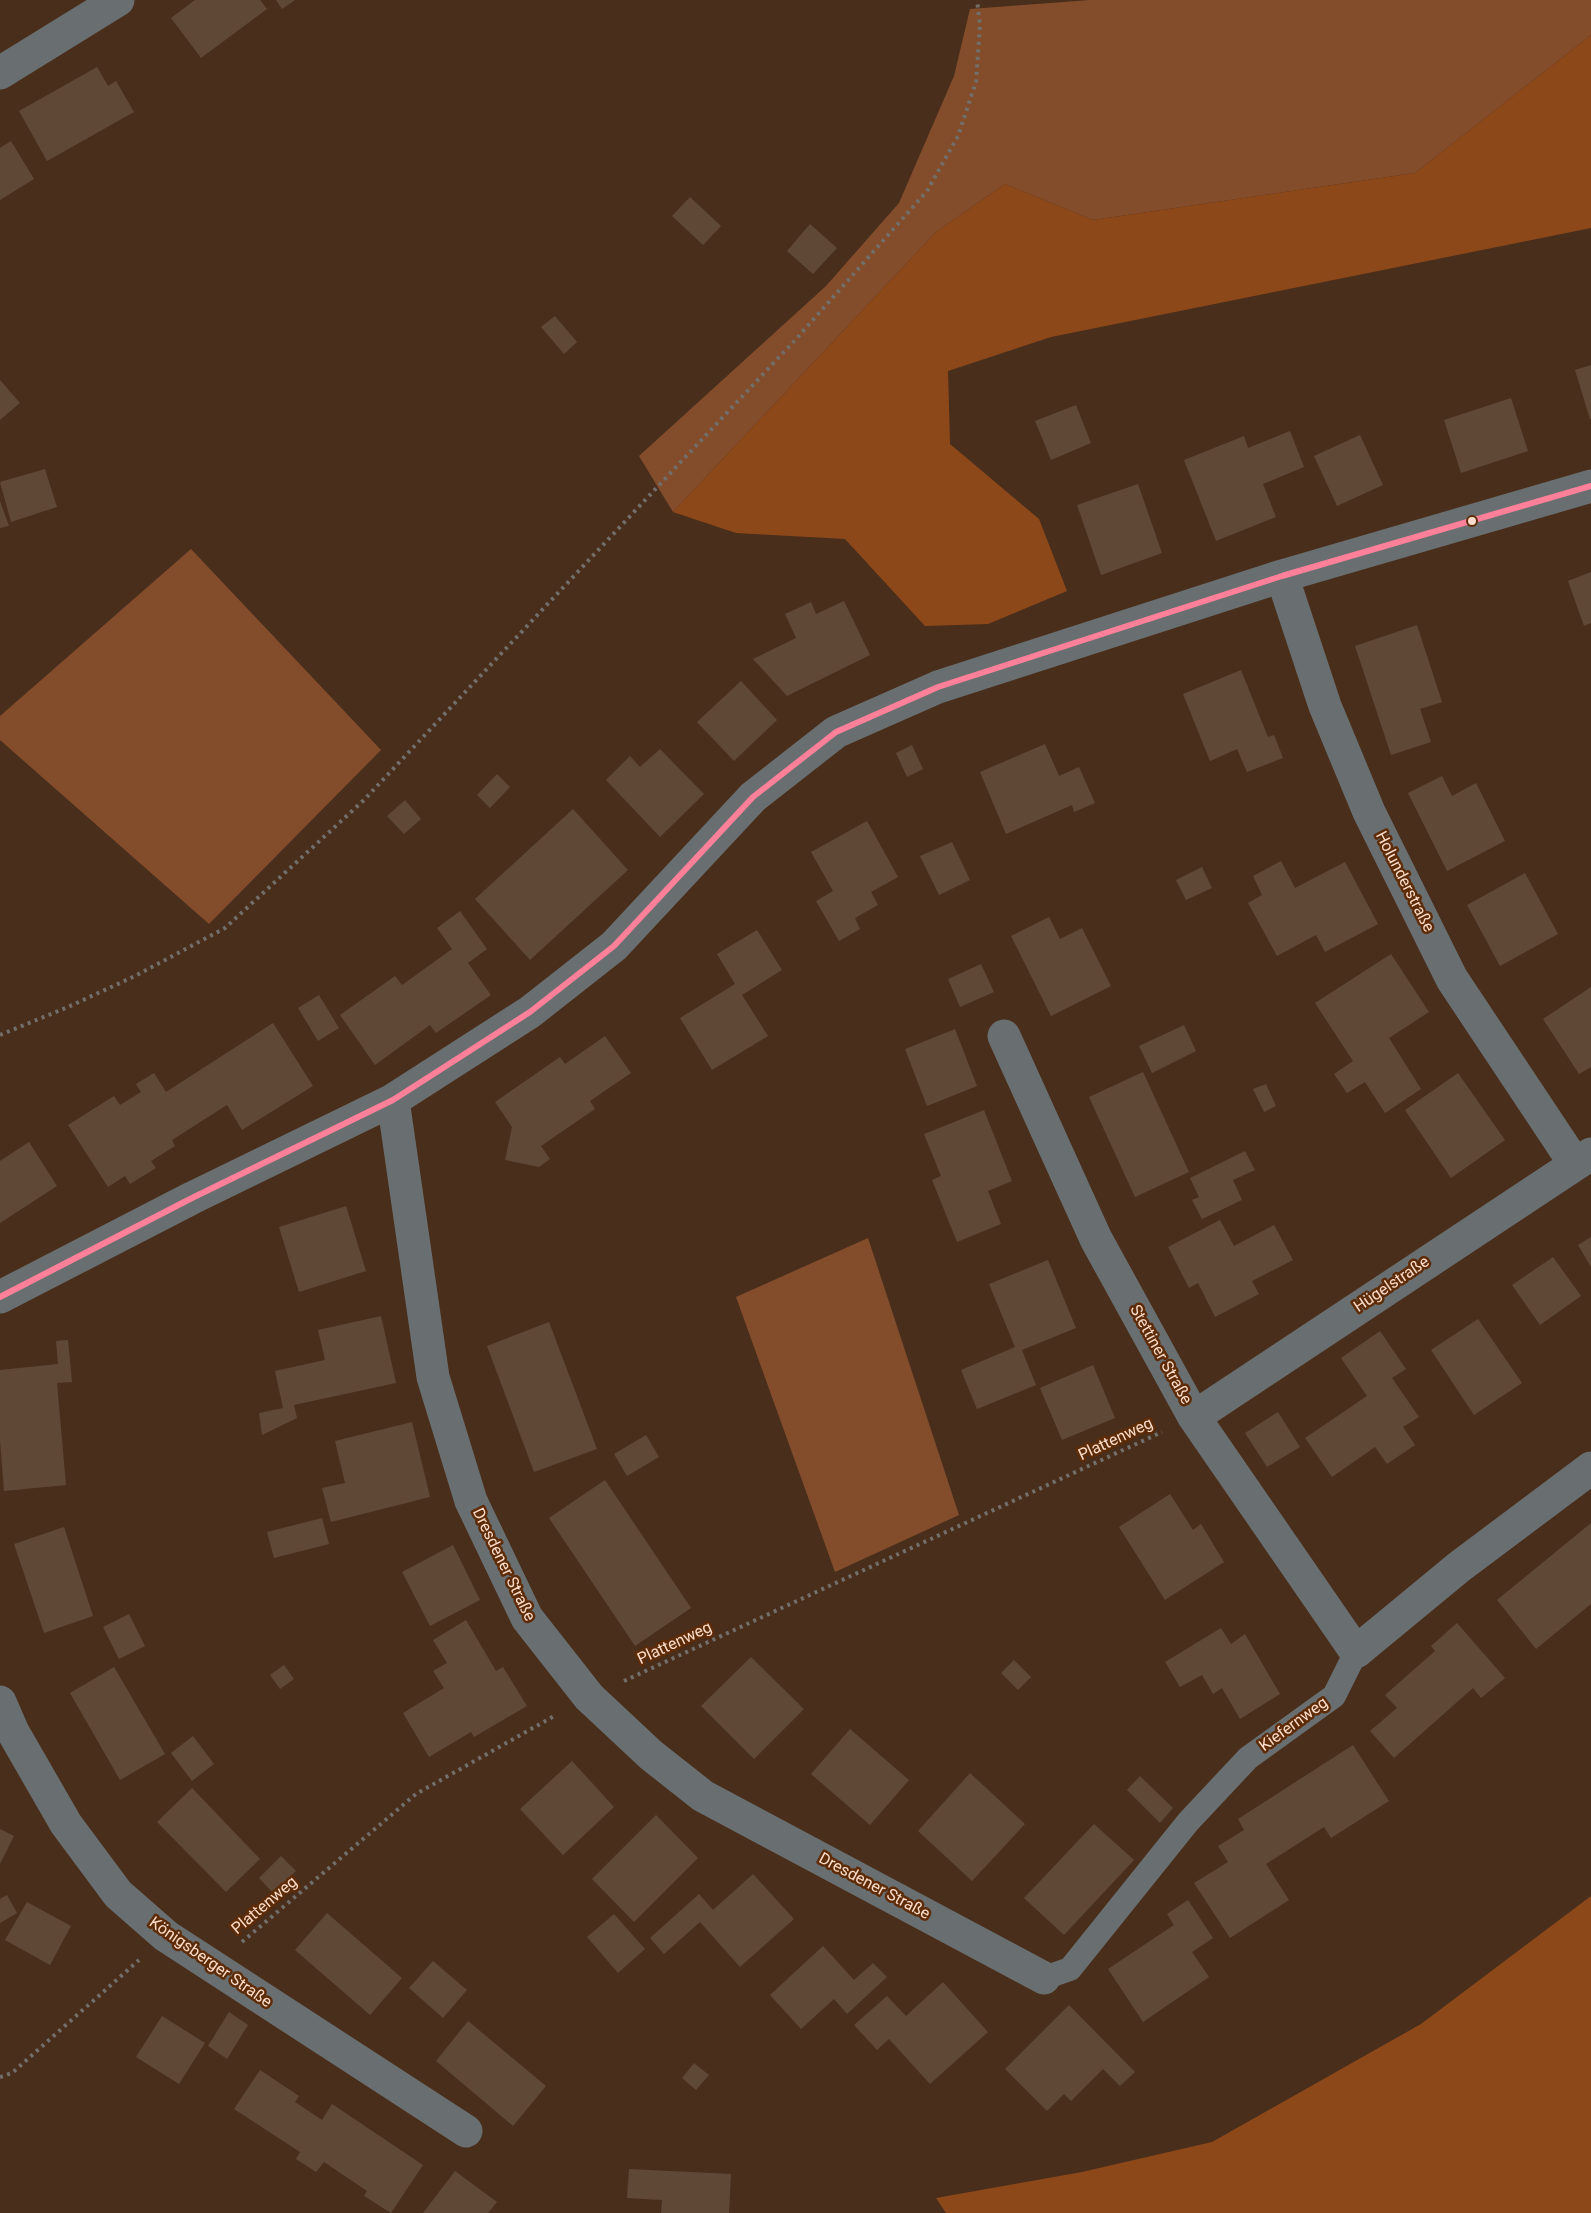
<!DOCTYPE html>
<meta charset="utf-8">
<style>
body{margin:0}
canvas{display:block;background:#492e1c}
</style>
<canvas width="1591" height="2213"></canvas>
<script>
const c = document.querySelector('canvas').getContext('2d');
c.lineJoin = 'round';
function fillPath(path, color) {
  c.fillStyle = color;
  c.fill(path, 'evenodd');
}
function shape(rows) {
  const path = new Path2D();
  for (const r of rows) {
    path.moveTo(r[0], r[1]);
    for (let i = 2; i < r.length; i += 2) path.lineTo(r[i], r[i + 1]);
  }
  return path;
}
function trace(path, color, width, dash) {
  c.strokeStyle = color;
  c.lineWidth = width;
  c.lineCap = dash ? 'butt' : 'round';
  c.setLineDash(dash || []);
  c.stroke(path);
}
function drawText(font, color, halo, rows, align = 'center') {
  c.font = font + ' Roboto,sans-serif';
  c.lineWidth = 5;
  c.setLineDash([]);
  c.textBaseline = 'middle';
  c.strokeStyle = halo;
  c.fillStyle = color;
  for (const [text, x, y, turn = 0] of rows) {
    c.save();
    c.translate(x, y);
    c.rotate((+turn || 0) * Math.PI / 180);
    c.textAlign = isNaN(turn) ? turn : align;
    if (halo) c.strokeText(text, 0, 0);
    c.fillText(text, 0, 0);
    c.restore();
  }
}
const green = shape([
 [1090,0,1591,0,1591,35,1415,173,1093,220,1005,184,936,232,673,512,639,456,826,286,899,203,954,76,970,9],
 [191,549,381,750,209,924,0,740,0,716],
 [868,1238,959,1515,835,1572,736,1297]
]);
const forest = shape([
 [1591,35,1591,228,1051,337,948,371,950,444,1039,519,1067,591,988,624,925,626,845,539,736,533,673,512,936,232,1005,184,1093,220,1415,173],
 [1591,1896,1591,2213,946,2213,936,2198,1082,2172,1212,2142,1421,2024]
]);
const building = shape([
 [195,0,260,0,267,9,201,58,171,18],
 [276,0,295,0,282,9],
 [97,67,108,86,116,81,134,112,47,161,19,111],
 [11,141,34,179,0,200,0,148],
 [690,197,721,226,703,245,672,216],
 [810,224,837,248,813,274,787,251],
 [555,316,577,342,564,354,541,327],
 [1591,365,1591,419,1590,419,1575,370],
 [0,380,20,403,0,420],
 [1511,398,1528,451,1461,473,1444,420],
 [1076,405,1091,443,1051,460,1035,421],
 [1290,431,1304,467,1263,484,1276,517,1216,541,1184,460,1244,436,1248,448],
 [1360,435,1383,485,1337,506,1314,456],
 [45,469,57,507,11,522,0,482],
 [1138,484,1162,553,1101,575,1077,505],
 [0,501,9,526,0,528],
 [1591,572,1591,623,1584,626,1568,581],
 [844,601,870,655,787,696,753,659,796,638,785,614,811,602,816,614],
 [1417,625,1442,702,1420,709,1431,742,1391,755,1355,646],
 [1241,670,1268,737,1274,735,1283,758,1247,772,1237,749,1210,761,1183,694],
 [741,681,777,720,734,761,697,722],
 [1045,744,1059,776,1079,767,1095,803,1074,812,1072,805,1006,834,980,772],
 [912,745,923,769,907,777,896,753],
 [660,749,704,794,660,837,606,780,630,756,640,767],
 [497,774,510,787,490,808,477,795],
 [1442,776,1452,796,1476,783,1505,841,1447,871,1408,793],
 [405,800,421,819,404,834,387,816],
 [573,809,628,870,530,960,475,899],
 [867,821,898,877,871,892,878,905,855,918,860,929,839,941,816,901,833,891,811,852],
 [952,842,970,880,939,895,920,856],
 [1281,861,1295,888,1345,862,1378,924,1325,952,1316,935,1277,956,1248,903,1262,895,1253,876],
 [1202,867,1212,888,1186,900,1176,880],
 [1525,873,1558,934,1500,966,1467,905],
 [460,911,487,949,468,963,491,995,436,1033,430,1025,375,1065,340,1015,395,976,402,985,452,949,437,928],
 [1049,917,1060,939,1082,928,1111,986,1051,1016,1011,936],
 [757,930,782,970,742,995,768,1036,712,1070,680,1018,735,984,717,954],
 [1391,954,1429,1012,1389,1038,1421,1089,1385,1113,1365,1082,1347,1093,1334,1074,1353,1061,1315,1003],
 [981,964,994,992,960,1007,948,979],
 [1591,987,1591,1067,1579,1074,1543,1019],
 [319,995,339,1028,318,1041,298,1008],
 [273,1023,313,1086,242,1130,227,1105,172,1140,175,1146,151,1161,156,1168,130,1184,125,1176,108,1187,68,1125,114,1096,120,1105,141,1092,136,1084,154,1073,166,1092],
 [1184,1025,1196,1051,1152,1073,1139,1046],
 [955,1029,977,1086,927,1106,905,1049],
 [605,1036,631,1073,590,1101,595,1109,541,1146,550,1159,539,1167,505,1160,512,1127,495,1102,560,1057,565,1064],
 [1143,1072,1189,1172,1135,1197,1089,1097],
 [1458,1073,1505,1140,1451,1178,1405,1110],
 [1266,1084,1276,1106,1264,1112,1253,1089],
 [984,1110,1012,1181,988,1191,1001,1224,957,1242,932,1180,941,1176,924,1134],
 [29,1142,57,1186,0,1223,0,1161],
 [1245,1151,1255,1170,1233,1180,1242,1200,1202,1219,1192,1200,1199,1197,1190,1178],
 [346,1206,366,1271,299,1292,279,1227],
 [1220,1220,1234,1246,1274,1225,1293,1260,1252,1281,1259,1294,1215,1317,1198,1283,1189,1288,1168,1247],
 [1591,1237,1591,1267,1578,1245],
 [1553,1257,1581,1296,1540,1325,1512,1285],
 [1048,1260,1076,1328,1022,1350,1036,1385,977,1409,961,1370,1015,1347,989,1284],
 [381,1316,396,1383,294,1405,297,1418,262,1435,259,1413,283,1408,275,1371,325,1360,318,1330],
 [1478,1319,1522,1383,1474,1415,1431,1350],
 [549,1322,597,1449,534,1472,487,1346],
 [1380,1331,1406,1369,1392,1378,1419,1417,1403,1427,1415,1445,1387,1464,1375,1447,1332,1477,1305,1438,1367,1396,1341,1358],
 [68,1340,72,1382,57,1383,66,1485,4,1491,0,1440,0,1370,58,1364,56,1341],
 [1093,1365,1115,1418,1062,1440,1040,1388],
 [1278,1412,1300,1447,1267,1467,1245,1433],
 [412,1422,430,1497,331,1522,322,1488,345,1483,335,1441],
 [646,1435,659,1457,627,1476,614,1454],
 [605,1480,691,1608,635,1646,549,1518],
 [1170,1494,1193,1530,1201,1524,1224,1562,1165,1600,1119,1527],
 [322,1518,329,1544,274,1558,267,1532],
 [1591,1523,1591,1604,1536,1649,1497,1600],
 [64,1527,93,1616,44,1633,14,1544],
 [453,1545,480,1600,430,1626,402,1572],
 [129,1614,145,1646,119,1659,103,1627],
 [466,1620,496,1671,503,1667,527,1706,474,1737,471,1732,429,1757,403,1713,444,1688,433,1671,447,1663,433,1640],
 [1457,1623,1505,1678,1481,1698,1473,1688,1394,1758,1370,1731,1397,1708,1385,1695,1435,1651,1431,1646],
 [1221,1628,1231,1644,1245,1634,1280,1694,1240,1719,1222,1688,1213,1694,1202,1675,1180,1687,1165,1662],
 [751,1657,804,1709,754,1759,701,1706],
 [1014,1660,1031,1677,1018,1690,1001,1673],
 [284,1665,294,1679,280,1689,270,1675],
 [114,1667,165,1754,120,1780,70,1693],
 [850,1729,909,1780,870,1825,811,1774],
 [193,1736,214,1764,192,1781,171,1753],
 [1353,1745,1389,1801,1331,1838,1324,1827,1266,1864,1289,1900,1230,1938,1194,1883,1228,1862,1218,1846,1244,1830,1238,1819],
 [572,1761,614,1807,563,1855,520,1809],
 [970,1773,1025,1824,972,1881,918,1831],
 [1140,1776,1173,1808,1160,1823,1127,1790],
 [192,1788,260,1859,226,1892,157,1822],
 [656,1815,698,1858,634,1922,592,1879],
 [1094,1824,1134,1860,1064,1935,1024,1898],
 [0,1829,14,1836,0,1864],
 [281,1856,296,1871,273,1893,259,1878],
 [753,1874,794,1919,740,1967,700,1922,664,1954,650,1938,699,1894,713,1910],
 [7,1895,17,1913,0,1923,0,1899],
 [1188,1900,1213,1938,1192,1952,1209,1977,1143,2022,1108,1969,1174,1925,1167,1914],
 [27,1902,71,1926,50,1965,5,1940],
 [327,1913,402,1978,370,2015,295,1950],
 [614,1914,645,1949,618,1973,587,1937],
 [823,1946,854,1980,873,1963,887,1977,847,2014,834,1999,801,2029,770,1995],
 [433,1961,467,1990,443,2018,409,1988],
 [943,1982,988,2032,930,2084,889,2039,877,2050,854,2025,887,1996,906,2016],
 [1069,2005,1135,2072,1120,2086,1103,2069,1071,2101,1064,2094,1047,2111,1005,2069],
 [229,2012,248,2025,227,2059,208,2046],
 [162,2016,205,2043,179,2084,136,2057],
 [468,2021,546,2086,513,2126,436,2061],
 [694,2063,709,2075,696,2090,682,2078],
 [260,2070,299,2096,295,2102,322,2120,332,2104,423,2165,391,2213,364,2196,367,2191,324,2162,316,2172,296,2159,300,2152,234,2109],
 [629,2169,731,2174,729,2213,661,2213,662,2200,627,2198],
 [455,2171,497,2202,488,2213,423,2213]
]);
const path = shape([
 [0,1035,68,1007,135,976,225,928,364,800,797,338,927,191,958,136,976,82,980,25,977,0],
 [624,1681,1162,1432],
 [242,1942,416,1794,556,1715],
 [0,2077,12,2073,139,1960]
]);
const service = shape([
 [1044,1978,1070,1969,1188,1822,1248,1758,1334,1696,1356,1652]
]);
const minor = shape([
 [0,73,118,0],
 [1282,576,1325,706,1369,812,1452,979,1575,1164],
 [1004,1036,1096,1239,1194,1417,1356,1652,1459,1567,1591,1468],
 [393,1100,433,1377,471,1501,527,1618,589,1697,651,1755,703,1796,1044,1978],
 [0,1297,192,1198,393,1100,530,1012,614,946,753,797,836,732,938,687,1282,576,1591,486],
 [1194,1417,1591,1154],
 [0,1702,13,1732,66,1824,118,1894,166,1936,466,2131]
]);
const bus1 = shape([
 [0,1297,192,1198,393,1100,530,1012,614,946,753,797,836,732,938,687,1282,576,1591,486]
]);
const markers = [
 [1472,521,5,"#fbdcca"]
];
const streetNames = [
 ["Holunderstraße",1404,882,63],
 ["Hügelstraße",1392,1285,-34],
 ["Stettiner Straße",1160,1355,61],
 ["Plattenweg",1116,1440,-25],
 ["Dresdener Straße",503,1565,64],
 ["Plattenweg",675,1644,-25],
 ["Kiefernweg",1294,1725,-36],
 ["Dresdener Straße",874,1887,28],
 ["Plattenweg",265,1906,-40],
 ["Königsberger Straße",210,1963,35]
];
fillPath(green, '#834d2c');
fillPath(forest, '#8d4819');
fillPath(building, '#604836');
trace(path, '#726f6b', 4, [3, 4.5]);
trace(service, '#696f70', 24);
trace(minor, '#696f70', 33);
trace(bus1, '#ff8098', 6);
for (const [x, y, r, color] of markers) {
  const dot = new Path2D();
  dot.arc(x, y, r, 0, 2 * Math.PI);
  c.fillStyle = color;
  c.fill(dot);
  trace(dot, '#5d2b08', 2);
}
drawText('16px', '#fbdcca', '#5d2b08', streetNames);
</script>
